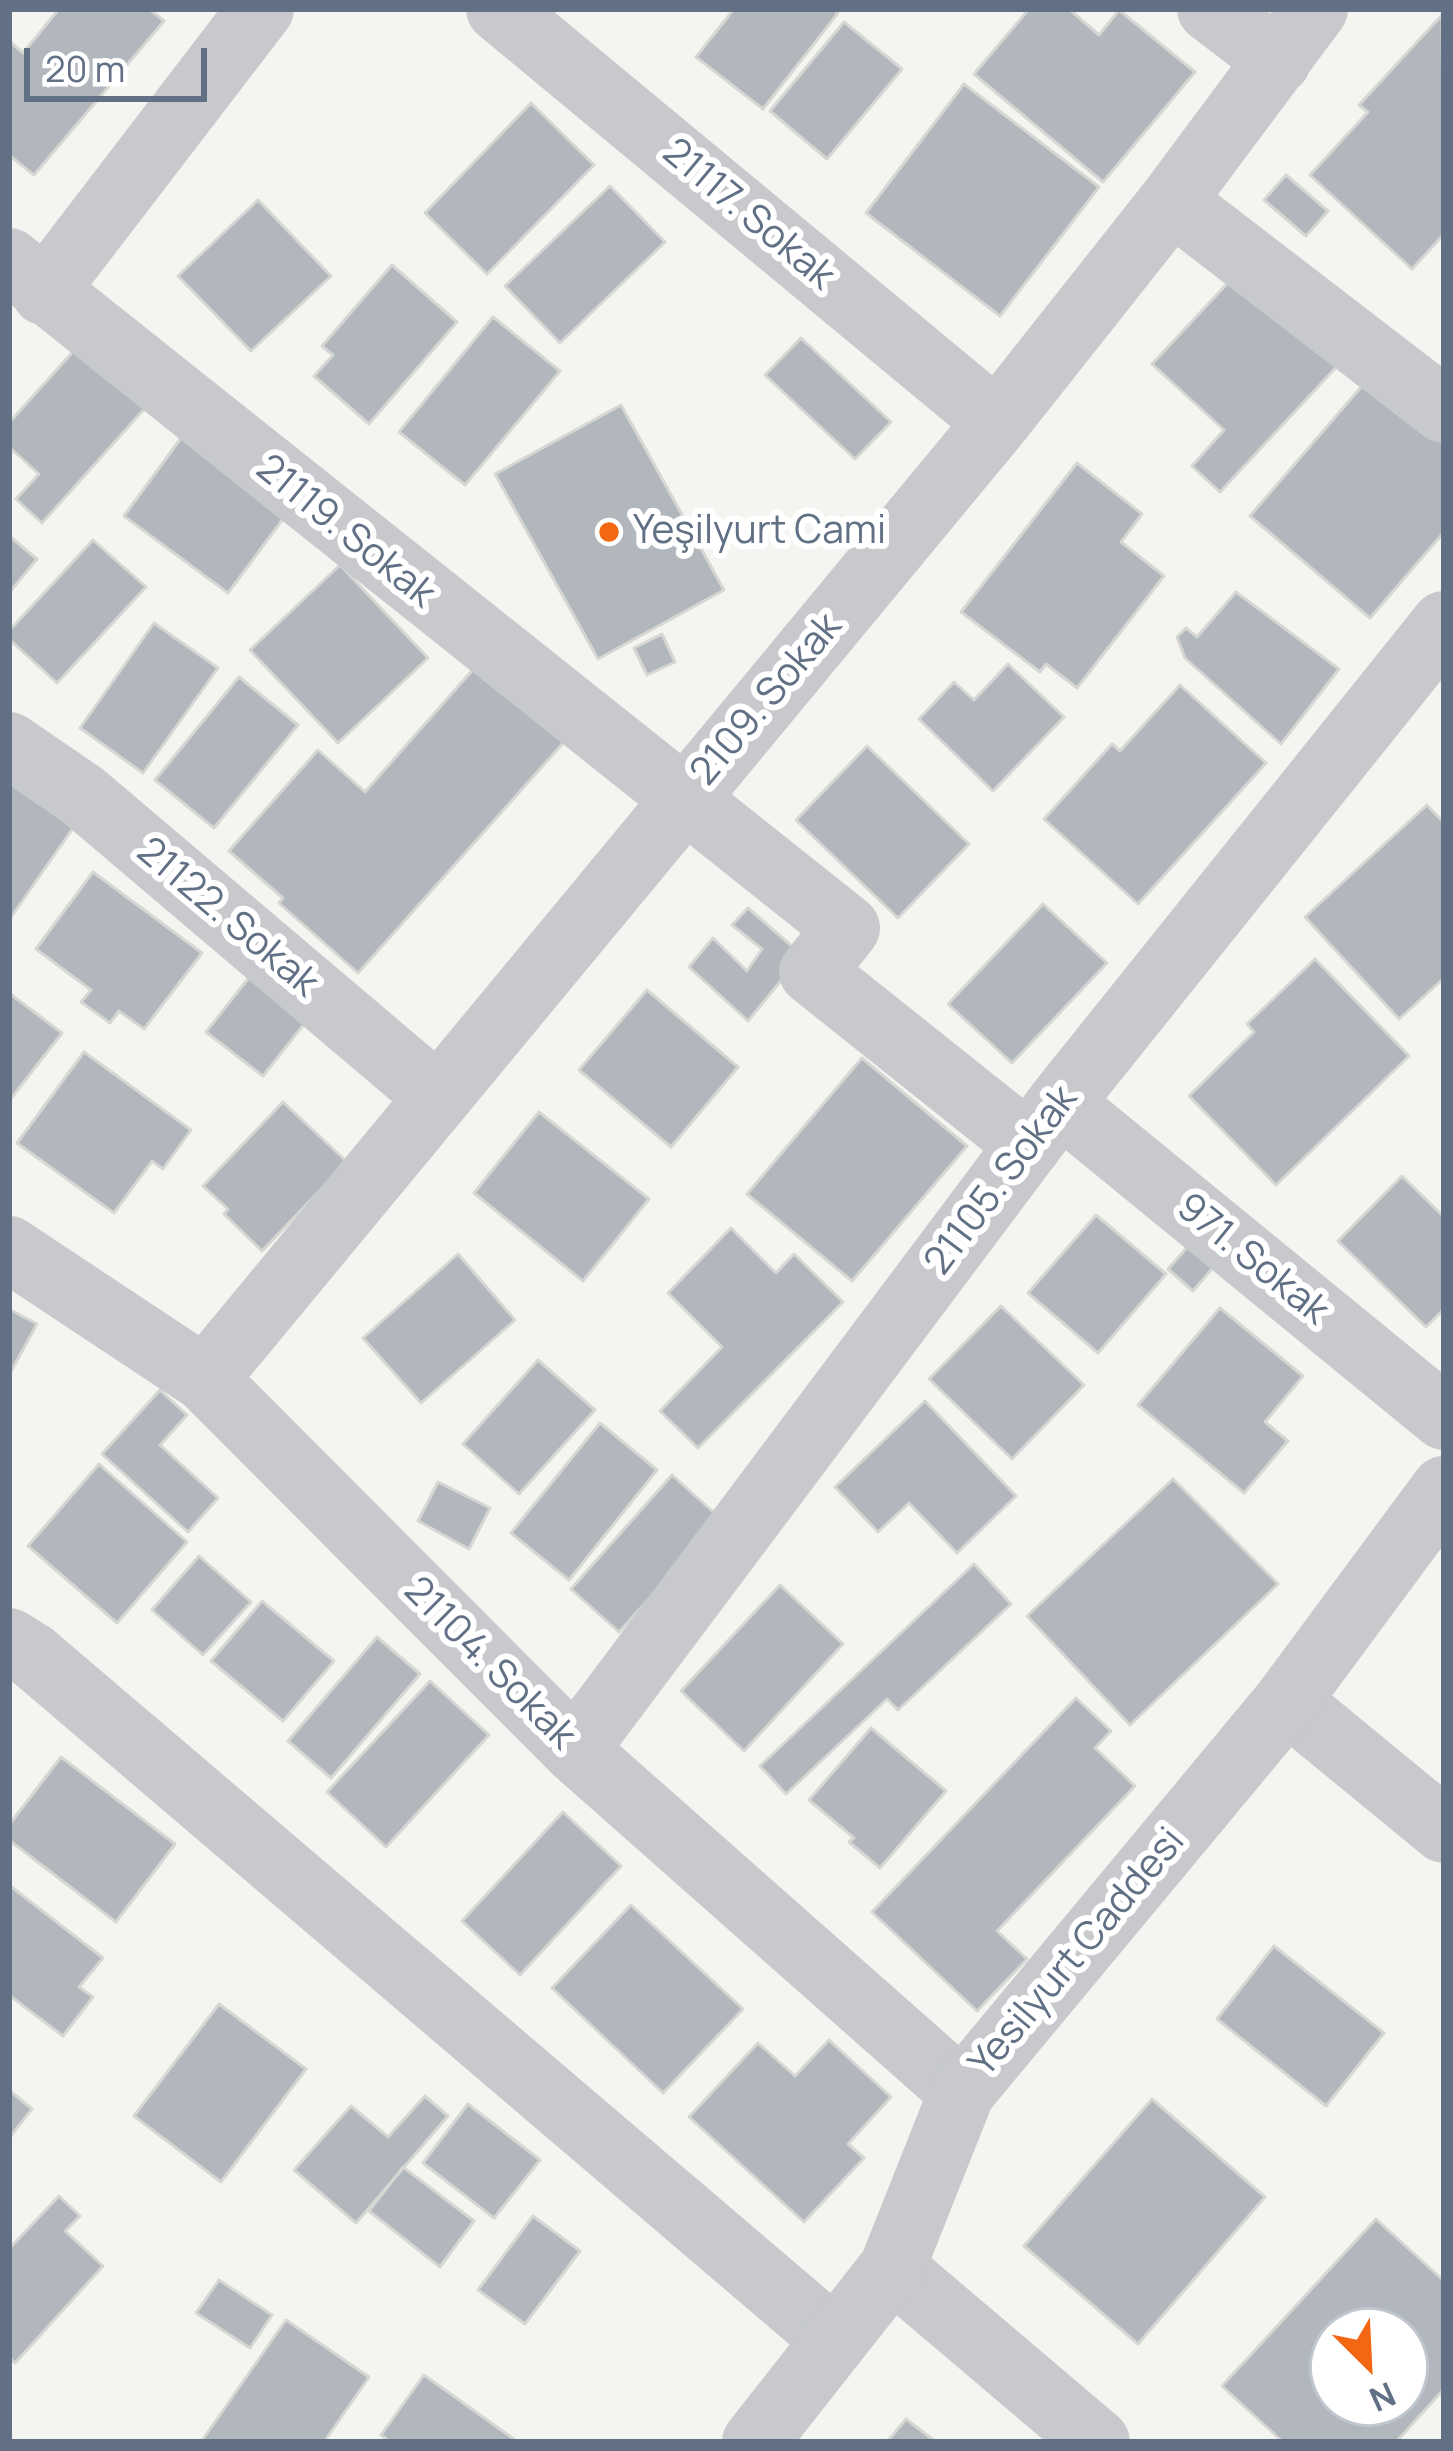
<!DOCTYPE html>
<meta charset="utf-8">
<style>
body{margin:0}
#map{position:relative;width:1453px;height:2451px;overflow:hidden;background:#f4f5f0;font-family:Manrope,sans-serif}
canvas{display:block}
.frame{position:absolute;inset:0;border:12px solid #617084;pointer-events:none}
.north{position:absolute;left:1309px;top:2307px;width:120px;height:120px;box-sizing:border-box;background:#fff;border:3px solid #c0c6ce;border-radius:50%;rotate:156deg;font-size:33px;font-weight:700;line-height:48px;text-align:center;color:#617084}
.north::after{content:'';display:block;margin:auto;width:42px;height:54px;background:#f36713;clip-path:polygon(50% 0,100% 100%,50% 72%,0 100%)}
.scale{position:absolute;left:24px;top:48px;width:183px;height:54px;box-sizing:border-box;border:6px solid #617084;border-top:0;padding-left:15px;font-size:36px;line-height:42px;white-space:nowrap;color:#617084;-webkit-text-stroke:9px #fff;paint-order:stroke}
</style>
<div id="map">
<canvas width="1453" height="2451"></canvas>
<div class="frame"></div>
<div class="north">N</div>
<div class="scale">20 m</div>
</div>
<script>
const c = document.querySelector('canvas').getContext('2d');
c.lineJoin = 'round';
function fillPath(path, color) {
  c.fillStyle = color;
  c.fill(path, 'evenodd');
}
function shape(rows) {
  const path = new Path2D();
  for (const r of rows) {
    path.moveTo(r[0], r[1]);
    for (let i = 2; i < r.length; i += 2) path.lineTo(r[i], r[i + 1]);
  }
  return path;
}
function trace(path, color, width, dash) {
  c.strokeStyle = color;
  c.lineWidth = width;
  c.lineCap = dash ? 'butt' : 'round';
  c.setLineDash(dash || []);
  c.stroke(path);
}
function drawText(font, color, halo, rows, align = 'center') {
  c.font = font + ' Manrope,sans-serif';
  c.lineWidth = 12;
  c.setLineDash([]);
  c.textBaseline = 'middle';
  c.strokeStyle = halo;
  c.fillStyle = color;
  for (const [text, x, y, turn = 0] of rows) {
    c.save();
    c.translate(x, y);
    c.rotate((+turn || 0) * Math.PI / 180);
    c.textAlign = isNaN(turn) ? turn : align;
    if (halo) c.strokeText(text, 0, 0);
    c.fillText(text, 0, 0);
    c.restore();
  }
}
const building = shape([
 [59,9,149,9,164,21,34,175,9,155,9,41,23,53,59,9],
 [734,9,833,9,838,13,763,109,696,57,734,9],
 [1029,9,1069,9,1099,35,1119,10,1195,72,1103,182,974,74,1029,9],
 [1442,15,1444,234,1412,269,1310,175,1368,112,1359,105,1442,15],
 [844,22,902,69,827,159,770,111,844,22],
 [964,84,1099,187,1000,316,866,213,964,84],
 [531,103,594,165,487,274,425,213,531,103],
 [1286,175,1328,211,1306,236,1264,200,1286,175],
 [610,186,665,242,560,343,505,286,610,186],
 [258,200,331,276,251,351,178,276,258,200],
 [392,265,457,322,369,424,314,376,333,355,322,346,392,265],
 [1240,270,1340,363,1220,492,1192,466,1224,430,1152,364,1240,270],
 [493,317,560,371,465,485,399,432,493,317],
 [801,338,891,422,855,459,765,375,801,338],
 [78,346,146,407,42,523,16,499,39,474,9,447,9,423,78,346],
 [1380,365,1444,420,1444,532,1370,618,1250,516,1380,365],
 [621,405,724,590,598,659,495,474,621,405],
 [192,423,297,500,228,593,124,516,192,423],
 [1077,463,1142,514,1121,542,1164,576,1077,688,1046,664,1040,672,961,612,1077,463],
 [9,536,37,559,9,593,9,536],
 [93,540,146,587,57,683,9,639,9,631,93,540],
 [340,565,428,658,338,743,250,650,340,565],
 [1236,592,1339,669,1281,744,1185,658,1177,637,1186,628,1197,637,1236,592],
 [154,623,218,668,143,773,80,728,154,623],
 [662,634,675,662,647,675,634,648,662,634],
 [1008,664,1064,717,993,791,919,719,954,682,974,700,1008,664],
 [477,665,564,742,358,973,279,903,283,898,229,851,318,750,365,792,477,665],
 [239,677,298,725,214,828,155,780,239,677],
 [1180,685,1266,763,1138,904,1044,819,1112,744,1120,751,1180,685],
 [867,746,969,844,898,918,796,820,867,746],
 [9,764,82,815,9,920,9,764],
 [1427,805,1444,823,1444,978,1399,1019,1305,917,1427,805],
 [93,872,202,953,144,1029,119,1011,110,1023,81,1002,91,990,36,949,93,872],
 [1043,904,1107,963,1012,1063,948,1004,1043,904],
 [748,908,802,955,748,1021,689,967,713,938,747,971,762,949,732,925,748,908],
 [1315,959,1409,1056,1276,1185,1189,1096,1254,1032,1247,1024,1315,959],
 [251,975,308,1019,263,1076,206,1032,251,975],
 [647,990,738,1067,671,1147,579,1070,647,990],
 [9,993,62,1033,9,1101,9,993],
 [84,1052,191,1130,163,1169,152,1161,114,1213,17,1143,84,1052],
 [862,1058,967,1146,852,1281,747,1194,862,1058],
 [283,1102,347,1162,262,1251,224,1214,228,1209,203,1186,283,1102],
 [539,1112,649,1199,583,1281,474,1193,539,1112],
 [1402,1176,1444,1217,1444,1309,1426,1327,1338,1241,1402,1176],
 [1096,1215,1166,1274,1098,1353,1028,1293,1096,1215],
 [731,1228,776,1273,794,1254,843,1302,698,1448,660,1411,722,1347,668,1293,731,1228],
 [1199,1234,1223,1256,1193,1291,1168,1269,1199,1234],
 [458,1254,515,1320,421,1403,363,1338,458,1254],
 [1001,1306,1084,1385,1012,1459,929,1379,1001,1306],
 [1220,1308,1303,1376,1265,1422,1288,1441,1244,1493,1138,1405,1220,1308],
 [9,1309,37,1324,9,1375,9,1309],
 [538,1360,595,1410,519,1494,463,1444,538,1360],
 [160,1390,187,1415,160,1445,218,1498,188,1532,102,1454,160,1390],
 [925,1401,1016,1496,957,1553,909,1503,878,1532,835,1487,925,1401],
 [600,1423,657,1470,569,1580,511,1533,600,1423],
 [99,1464,187,1542,117,1623,28,1546,99,1464],
 [672,1475,721,1519,619,1632,571,1589,672,1475],
 [1173,1479,1278,1584,1130,1725,1027,1616,1173,1479],
 [438,1482,490,1508,469,1549,418,1521,438,1482],
 [199,1556,251,1602,203,1655,152,1610,199,1556],
 [974,1564,1011,1604,898,1710,887,1699,786,1794,760,1766,974,1564],
 [780,1585,843,1644,744,1751,681,1691,780,1585],
 [262,1601,334,1661,283,1721,211,1661,262,1601],
 [377,1637,420,1674,331,1778,288,1741,377,1637],
 [430,1681,489,1735,386,1847,327,1792,430,1681],
 [1076,1698,1111,1731,1095,1748,1135,1786,997,1931,1027,1959,977,2011,872,1912,1076,1698],
 [871,1728,946,1791,880,1868,849,1842,854,1838,809,1800,871,1728],
 [61,1757,175,1844,116,1922,9,1840,9,1825,61,1757],
 [563,1812,621,1866,520,1975,462,1921,563,1812],
 [9,1885,103,1958,79,1987,93,1997,63,2036,9,1995,9,1885],
 [631,1905,743,2009,663,2093,552,1988,631,1905],
 [1274,1946,1384,2033,1326,2106,1217,2019,1274,1946],
 [219,2004,306,2069,221,2182,134,2116,219,2004],
 [829,2040,891,2097,848,2144,864,2158,804,2222,689,2117,758,2043,795,2076,829,2040],
 [9,2090,32,2109,9,2138,9,2090],
 [425,2096,448,2116,356,2223,294,2170,351,2106,388,2137,425,2096],
 [1152,2099,1265,2197,1138,2344,1024,2246,1152,2099],
 [468,2104,540,2160,494,2218,423,2163,468,2104],
 [403,2167,474,2221,440,2267,369,2211,403,2167],
 [59,2196,80,2216,65,2231,103,2266,15,2363,9,2357,9,2249,59,2196],
 [533,2216,580,2251,525,2324,478,2290,533,2216],
 [1376,2219,1444,2281,1444,2389,1396,2442,1283,2442,1222,2386,1376,2219],
 [1333,2331,1405,2331,1405,2403,1333,2403,1333,2331],
 [219,2280,272,2315,250,2348,196,2313,219,2280],
 [286,2320,369,2377,324,2442,201,2442,286,2320],
 [424,2375,518,2442,390,2442,381,2435,424,2375],
 [906,2419,936,2442,887,2442,906,2419]
]);
const minor = shape([
 [499,9,997,422],
 [1210,9,1278,61],
 [1172,201,1444,410],
 [9,261,847,928,812,972,1029,1145],
 [44,292,261,9],
 [9,745,82,795,438,1097],
 [1060,1103,1444,1417],
 [9,1249,205,1379,575,1750,962,2092],
 [205,1379,997,422,1172,201,1315,9],
 [9,1641,33,1656,835,2340],
 [1287,1701,1444,1830],
 [575,1750,1060,1103,1444,624],
 [892,2268,1097,2442]
]);
const tertiary = shape([
 [755,2442,892,2268,962,2092,1287,1701,1444,1489]
]);
const markers = [
 [609,532,12,"#f36713"]
];
const streetNames = [
 ["21117. Sokak",748,215,40],
 ["21119. Sokak",345,532,39],
 ["2109. Sokak",767,700,-50],
 ["21122. Sokak",227,918,40],
 ["21105. Sokak",1002,1181,-53],
 ["971. Sokak",1252,1260,39],
 ["21104. Sokak",489,1664,45],
 ["Yesilyurt Caddesi",1078,1953,-50]
];
const poiNames = [
 ["Yeşilyurt Cami",633,532]
];
fillPath(building, '#b1b7bd');
trace(building, '#d6d6d3', 3);
trace(minor, '#c7c9cd', 66);
trace(tertiary, '#c7c9cd', 66);
for (const [x, y, r, color] of markers) {
  const dot = new Path2D();
  dot.arc(x, y, r, 0, 2 * Math.PI);
  c.fillStyle = color;
  c.fill(dot);
  trace(dot, '#fff', 4.5);
}
drawText('39px', '#617084', '#fff', streetNames);
drawText('39px', '#617084', '#fff', poiNames, 'left');
</script>
